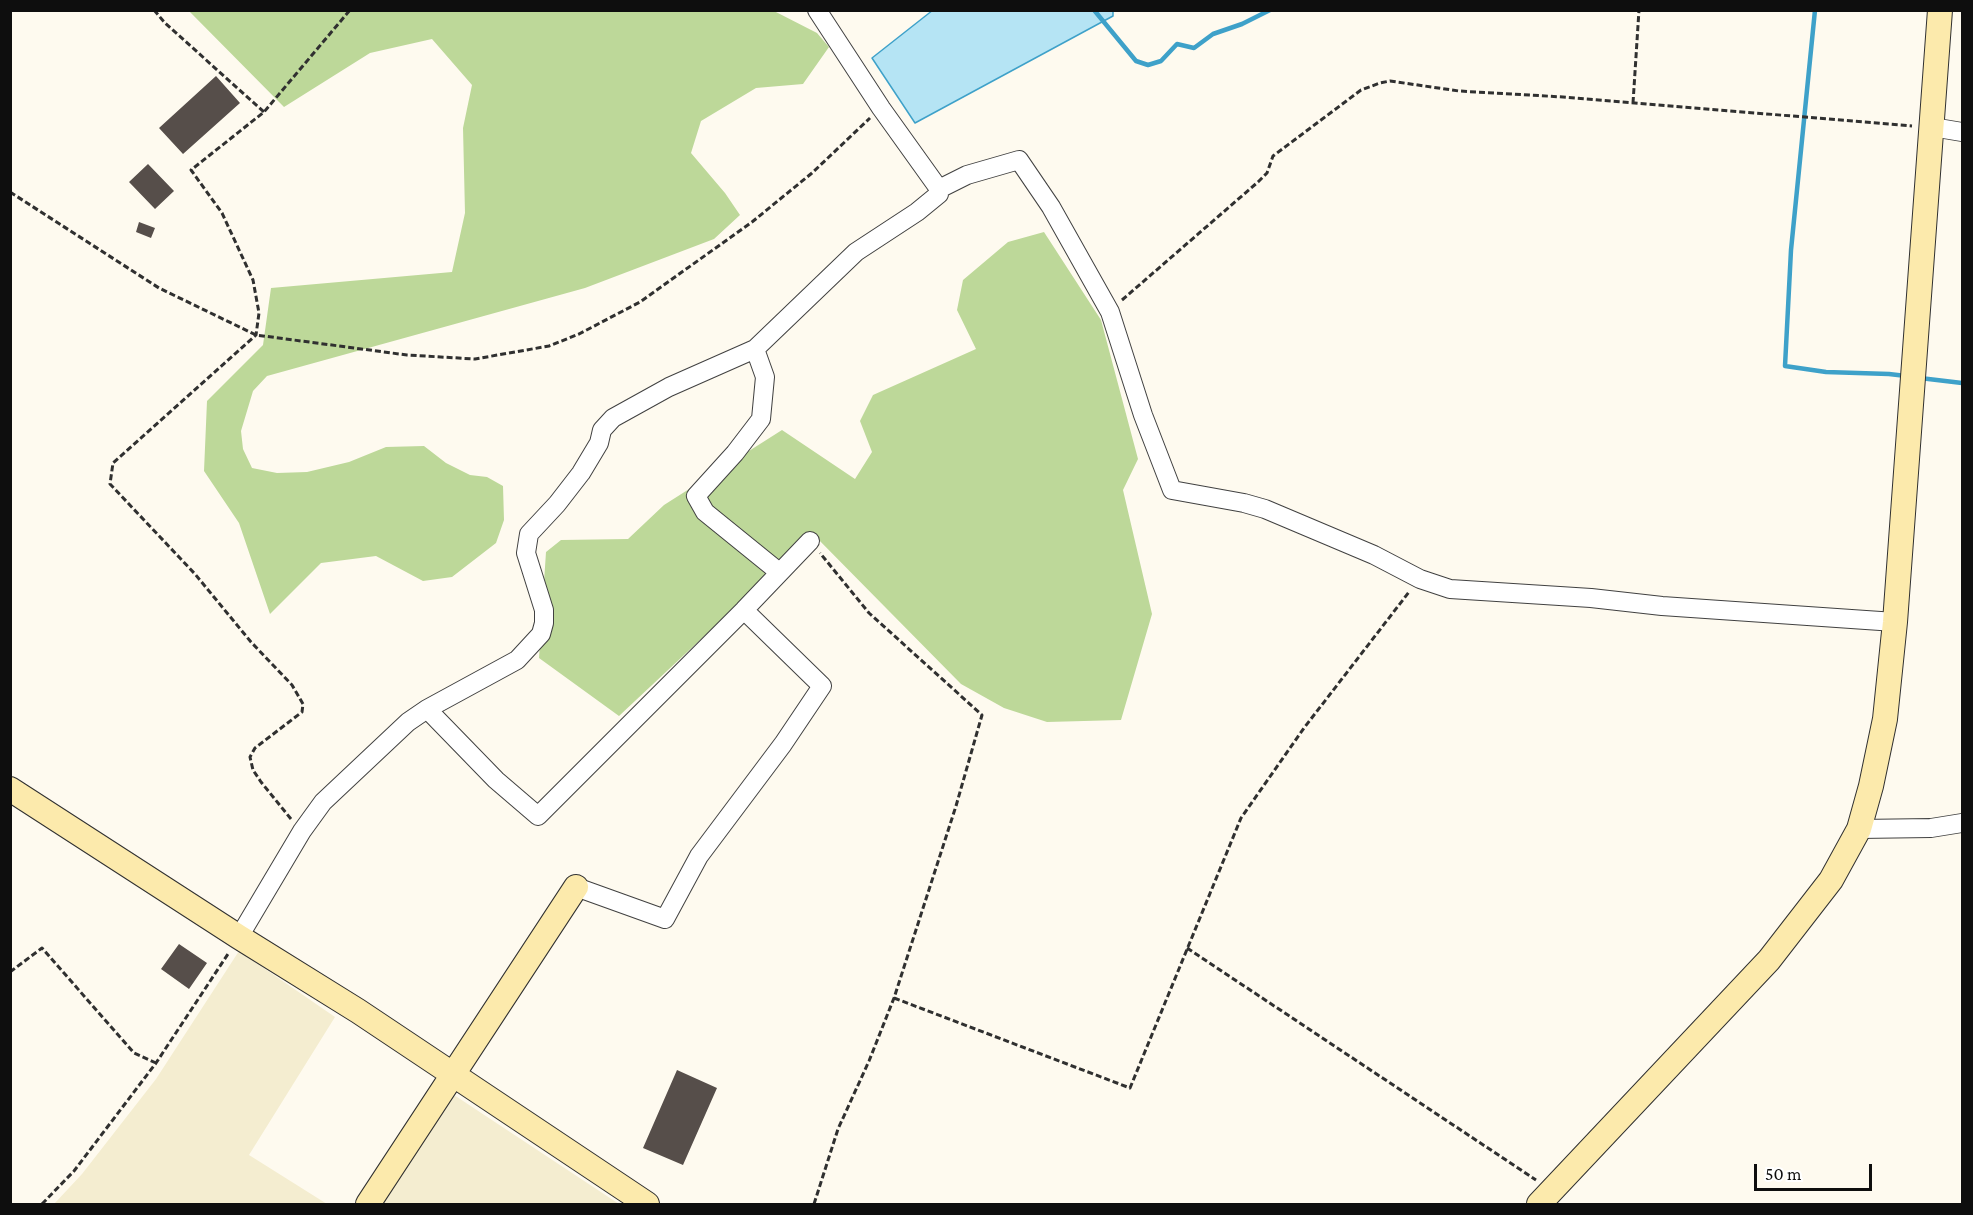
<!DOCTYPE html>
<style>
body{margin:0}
#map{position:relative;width:1973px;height:1215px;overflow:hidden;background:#fefaef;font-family:"Crimson Pro",serif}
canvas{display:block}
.frame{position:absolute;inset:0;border:12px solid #0e0e0e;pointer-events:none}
.scale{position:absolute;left:1754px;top:1164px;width:118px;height:27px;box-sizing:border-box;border:3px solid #0e0e0e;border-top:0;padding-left:8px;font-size:18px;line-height:21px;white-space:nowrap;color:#0e0e0e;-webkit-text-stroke:4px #fff;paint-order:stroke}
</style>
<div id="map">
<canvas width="1973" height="1215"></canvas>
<div class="frame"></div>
<div class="scale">50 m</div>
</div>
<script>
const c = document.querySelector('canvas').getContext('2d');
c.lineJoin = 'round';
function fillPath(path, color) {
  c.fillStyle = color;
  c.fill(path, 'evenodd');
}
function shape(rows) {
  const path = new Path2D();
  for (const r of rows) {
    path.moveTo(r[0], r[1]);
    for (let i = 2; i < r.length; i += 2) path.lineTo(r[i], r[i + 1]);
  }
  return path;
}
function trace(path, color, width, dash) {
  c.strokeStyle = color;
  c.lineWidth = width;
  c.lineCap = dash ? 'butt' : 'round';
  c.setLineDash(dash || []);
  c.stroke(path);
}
const farmland = shape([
 [239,951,335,1017,249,1155,327,1204,54,1204,82,1174,156,1079],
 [451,1093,619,1204,378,1204]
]);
const forest = shape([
 [189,11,774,11,817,33,829,47,803,84,756,88,701,121,691,153,725,193,740,215,714,239,585,288,267,376,253,391,241,431,243,449,252,468,277,473,307,472,349,462,386,447,424,446,446,463,470,475,487,477,503,486,504,520,496,543,452,577,423,581,376,556,321,563,270,614,239,523,204,471,207,401,263,345,271,288,452,272,465,213,463,128,472,85,432,39,370,53,284,107],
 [1044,232,1101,320,1138,459,1123,490,1152,614,1121,720,1047,722,1004,708,961,684,813,534,619,716,539,658,546,552,561,540,628,539,664,505,782,430,855,479,872,452,860,421,873,395,976,349,957,310,963,280,1008,242]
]);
const water = shape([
 [933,10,1113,10,1113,16,915,123,872,58,933,10]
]);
const stream = shape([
 [1094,10,1136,61,1148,65,1161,61,1177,44,1194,48,1213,34,1242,24,1270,10],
 [1815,10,1791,250,1785,366,1826,372,1889,374,1906,376],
 [1920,378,1962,383]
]);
const building = shape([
 [216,76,240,103,183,154,159,128],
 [148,164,174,191,155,209,129,182],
 [139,222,155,228,151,238,136,232],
 [179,944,207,963,189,989,161,969],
 [677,1070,717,1088,683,1165,643,1148]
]);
const path = shape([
 [154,10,165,23,264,112],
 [1633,103,1639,10],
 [10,192,159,288,256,335,407,355,475,359,549,346,579,334,640,302,752,222,812,173,870,118],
 [1122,300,1258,182,1267,173,1273,156,1361,90,1380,83,1390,81,1459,91,1563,97,1912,126],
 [291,819,261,782,253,770,250,757,255,748,302,712,303,704,299,697,292,685,251,642,195,574,110,484,113,463,256,335,259,313,253,280,222,213,191,170,264,112,350,10],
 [1187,948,1536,1180],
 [10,972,42,948,134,1053,156,1063],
 [894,998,1130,1088,1241,818,1304,728,1409,592],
 [42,1204,74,1171,156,1063,228,954],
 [814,1204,838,1129,869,1061,894,998,956,806,982,715,869,613,820,553]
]);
const street = shape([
 [817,10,881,108,939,189],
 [1932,127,1962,132],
 [755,349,765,377,761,419,735,453,696,496,705,512,779,572],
 [427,709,496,780,538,816,744,610,810,541],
 [1859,829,1931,828,1962,823],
 [576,887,665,919,699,856,783,744,822,686,744,610],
 [239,937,302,831,323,802,408,722,427,709,517,660,541,634,544,623,544,610,526,553,529,534,557,504,581,473,599,443,602,430,613,418,669,387,755,349,856,252,917,212,939,194,939,189,967,175,1019,160,1051,207,1110,312,1143,415,1172,490,1244,503,1265,509,1374,555,1420,579,1450,589,1591,598,1662,606,1895,622]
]);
const secondary = shape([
 [10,789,239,937,358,1011,647,1204],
 [368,1204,576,887],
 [1539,1204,1769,960,1831,880,1859,829,1871,786,1885,719,1895,622,1940,10]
]);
fillPath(farmland, '#f4edd0');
fillPath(forest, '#bdd899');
fillPath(water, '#b5e4f4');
trace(water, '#3ea1c9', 1.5);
trace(stream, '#3ea1c9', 4.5);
fillPath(building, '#564e4a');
trace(street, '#414141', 20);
trace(secondary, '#303030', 26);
trace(path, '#303030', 3, [6, 3]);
trace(street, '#fff', 18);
trace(secondary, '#fceaac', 24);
</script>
